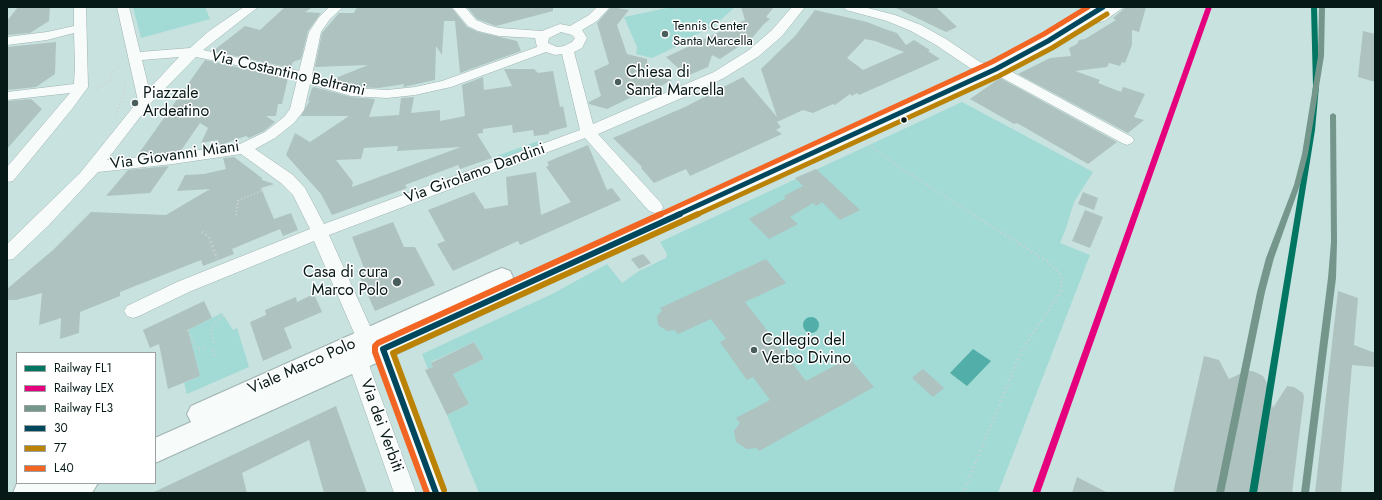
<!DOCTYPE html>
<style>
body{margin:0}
#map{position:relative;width:1382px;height:500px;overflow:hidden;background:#c8e2df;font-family:Jost,sans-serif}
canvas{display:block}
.frame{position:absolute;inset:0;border:8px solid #061917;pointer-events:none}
.legend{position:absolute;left:16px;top:352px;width:140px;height:132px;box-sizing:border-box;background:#fff;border:1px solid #9ba3a2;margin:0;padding:5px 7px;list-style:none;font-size:12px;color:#061917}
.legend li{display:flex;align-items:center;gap:8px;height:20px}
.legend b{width:20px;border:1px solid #9ba3a2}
</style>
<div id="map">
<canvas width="1382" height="500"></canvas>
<div class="frame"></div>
<ul class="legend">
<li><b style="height:5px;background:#007663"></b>Railway FL1</li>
<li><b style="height:5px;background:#e5007d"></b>Railway LEX</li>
<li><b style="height:5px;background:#74968b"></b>Railway FL3</li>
<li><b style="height:5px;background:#00475d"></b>30</li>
<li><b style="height:5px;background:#bb8306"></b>77</li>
<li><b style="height:5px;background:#f26522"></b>L40</li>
</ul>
</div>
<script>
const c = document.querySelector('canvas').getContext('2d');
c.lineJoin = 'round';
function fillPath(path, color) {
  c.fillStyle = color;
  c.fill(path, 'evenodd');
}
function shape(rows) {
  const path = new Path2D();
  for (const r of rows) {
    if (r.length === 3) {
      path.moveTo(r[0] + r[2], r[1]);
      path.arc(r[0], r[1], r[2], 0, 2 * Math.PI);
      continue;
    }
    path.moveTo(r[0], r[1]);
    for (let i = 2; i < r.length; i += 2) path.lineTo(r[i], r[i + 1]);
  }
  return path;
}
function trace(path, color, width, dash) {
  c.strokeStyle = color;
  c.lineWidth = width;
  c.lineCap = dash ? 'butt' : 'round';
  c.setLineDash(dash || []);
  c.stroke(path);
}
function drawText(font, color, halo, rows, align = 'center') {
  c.font = font + ' Jost,sans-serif';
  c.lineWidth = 3;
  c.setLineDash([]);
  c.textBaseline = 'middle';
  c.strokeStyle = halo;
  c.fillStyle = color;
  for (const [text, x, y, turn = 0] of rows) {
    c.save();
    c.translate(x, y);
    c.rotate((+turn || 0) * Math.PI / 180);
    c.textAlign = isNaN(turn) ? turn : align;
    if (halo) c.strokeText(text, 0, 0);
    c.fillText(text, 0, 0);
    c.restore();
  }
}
const green = shape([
 [133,7,205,7,210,19,141,38],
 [672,7,735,7,714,26,681,42,682,44,652,58,636,54,637,47,624,17],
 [962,102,1093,172,1074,202,1066,228,1060,243,1090,255,998,493,479,493,447,415,469,404,453,374,484,359,474,342,431,362,433,367,428,369,422,354,552,294,607,264,622,283,639,271,666,258,667,254,660,242],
 [538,141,541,145,496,161,494,157],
 [222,313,233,330,237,328,249,367,187,394,184,383,200,376,188,330]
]);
const water = shape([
 [811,325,8],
 [973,349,991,361,967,386,950,373]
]);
const building = shape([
 [18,7,50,7,49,21,30,33,7,35,7,21],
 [285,7,313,7,305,12,321,13,308,31,301,59,293,62,291,68,213,51,245,26,260,30],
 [357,7,451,7,467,27,478,32,517,41,521,51,460,73,455,21,444,21,442,55,436,46,435,80,403,87,404,84,379,88,352,87,331,80,368,65,315,67,322,33,339,13,354,13],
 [467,7,553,7,553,11,496,26,477,19],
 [611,7,629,10,617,25,627,54,647,59,648,75,672,80,652,91,648,89,607,109,589,104,589,102,601,96,594,71,609,64,597,23],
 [741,7,774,7,766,17,770,19,763,25,753,37,720,59,712,55,708,67,687,76,666,57,745,20],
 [894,7,936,7,957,27,946,32],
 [1126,7,1146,7,1139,32,1132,30,1132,45,1125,63,1122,62,1120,66,1109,63,1107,67,1075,71,1100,80,1098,83,1121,92,1123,87,1145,94,1134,117,1144,120,1128,133,1018,74,1050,58,1071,56,1069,48,1077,44,1079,40,1085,39,1116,20,1113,18],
 [815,10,867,22,882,28,897,33,906,45,914,40,930,50,928,51,940,59,859,95,857,93,852,96,850,94,835,105,833,104,813,113,803,110,777,122,781,127,776,130,782,134,690,176,686,169,654,183,641,168,642,167,613,138,685,107,743,77,777,117,761,69,795,36],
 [865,39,875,41,904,52,863,70,847,58],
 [1363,31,1375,34,1375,82,1358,77],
 [56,42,55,74,36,87,7,90,7,47],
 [205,60,288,78,282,104,278,104,276,116,266,116,275,122,264,131,249,138,246,136,220,145,218,140,201,143,208,128,200,123,180,152,137,156],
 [504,69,534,69,538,73,553,71,560,107,563,106,567,127,549,132,549,134,534,136,533,130,513,133,512,125,483,129,483,133,477,134,492,158,460,169,458,165,405,185,407,188,332,215,321,194,286,155,295,133,310,142,349,116,301,116,310,100,308,101,312,88,314,87,351,97,375,99,369,117,399,115,401,98,414,97,411,113,440,110,440,121,465,116,462,85,483,77,484,90,512,86],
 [398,146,397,151,461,147,352,187,353,182,336,160,361,159,364,148],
 [1000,78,1117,142,1088,164,1017,123,1014,124,970,99],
 [31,99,42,109,7,149,7,101],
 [588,145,607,190,612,188,621,200,520,245,518,241,453,271,437,244,445,241,428,210,474,192,485,209,508,205,506,177,536,172,541,215,571,202,546,167,549,165,547,162],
 [234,157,262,178,262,180,274,184,261,188,274,219,291,213,298,230,283,236,280,229,232,249,234,254,203,266,201,260,120,292,120,296,80,312,79,333,60,339,61,318,39,325,42,293,16,300,7,300,7,289,53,250,91,212,166,215,210,189,177,191,185,175,204,174,226,169,223,158],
 [169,166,150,193,106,196,128,170],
 [816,169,860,210,840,220,822,202,816,206,813,203,790,217,798,224,769,239,749,219,786,198,784,196,803,186,795,178],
 [1083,192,1098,198,1094,210,1078,204],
 [1085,210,1103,217,1090,248,1072,241],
 [393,222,404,247,415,247,435,285,375,311,357,271,364,268,352,237],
 [643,254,651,263,639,269,631,259],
 [766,259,786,283,745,302,806,381,849,358,874,387,759,451,757,448,747,449,736,442,734,431,740,423,736,418,770,400,753,377,747,380,720,342,726,339,711,319,678,334,675,330,667,331,658,325,657,316,662,311,660,308],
 [1338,291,1358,298,1354,345,1375,353,1375,367,1352,365,1341,493,1315,493],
 [314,294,322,312,284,328,292,348,263,361,250,322,266,315,265,310,296,297,297,302],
 [204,301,212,318,188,330,200,376,168,389,159,344,150,348,143,330],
 [474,342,484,359,453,374,469,404,447,415,425,370,433,367,431,363],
 [1204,356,1219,360,1229,379,1246,371,1253,371,1263,376,1266,381,1273,408,1287,386,1294,387,1303,393,1304,397,1292,493,1173,493],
 [923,369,944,388,933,397,912,378],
 [336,406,367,493,324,493,309,440,242,473,247,493,152,493],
 [1077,477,1108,493,1072,493]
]);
const pathFar1 = shape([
 [673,7,677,12],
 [709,26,713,25],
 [669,49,680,43],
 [96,89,111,81,111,73,122,65],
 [116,115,124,93,125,81],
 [866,143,899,167,974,215],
 [236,215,238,201,274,185]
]);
const path = shape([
 [202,232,209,237,217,259],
 [188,330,196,347,199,349,205,347],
 [214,343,211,332,212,326,223,315],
 [213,350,216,358],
 [963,493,1021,352,1061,291,1062,276,1047,261,972,214]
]);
const minor = shape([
 [74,7,86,7,88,87,72,109,13,181,7,182,7,167,70,93,7,100,7,92,74,84,75,66,74,33,47,40,7,45,7,37,47,32,74,26,74,7],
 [117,7,129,7,140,52,190,48,209,31,244,7,258,7,203,50,299,71,309,32,319,17,329,7,343,7,330,19,321,32,312,75,352,88,387,90,415,87,442,81,537,47,535,38,499,36,478,31,468,26,452,7,465,7,476,20,488,25,499,28,542,31,560,24,570,26,589,15,597,7,610,7,597,21,582,30,587,38,582,48,574,52,593,124,714,72,749,50,772,30,792,7,805,7,782,36,759,56,724,78,684,97,598,134,661,203,663,207,661,211,655,213,649,211,585,138,329,235,374,335,390,343,392,349,447,493,425,493,375,354,371,352,369,359,370,368,416,493,394,493,350,368,349,359,356,342,358,342,314,241,189,292,139,316,133,318,127,316,124,311,127,306,177,282,310,229,293,195,281,183,241,154,173,164,98,172,48,226,13,259,7,260,7,244,80,173,138,101,117,7],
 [561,32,572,35,575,38,572,42,564,46,557,47,548,43,549,38,561,32],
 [546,52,555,55,562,54,580,130,324,224,305,188,293,175,255,149,275,138,294,123,304,110,310,84,351,96,387,98,415,95,451,87,546,52],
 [179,57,149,89,142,60,179,57],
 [196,57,281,74,297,80,290,109,284,117,265,132,240,144,173,154,107,160,150,104,196,57],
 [844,7,864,7,895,15,921,25,946,39,980,62,1001,66,1132,137,1134,140,1132,143,1127,145,1122,143,993,73,970,68,936,45,911,31,887,21,846,10,844,7],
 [1109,7,1124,7,1104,21,1077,28,1071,24,1073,21,1096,15,1109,7]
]);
const major = shape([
 [1092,7,1111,7,1109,10,1044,51,980,83,392,356,155,463,155,438,191,422,187,414,191,406,494,271,502,268,510,271,513,277,512,280,968,75,1032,43,1092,7],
 [17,483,98,483,92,493,13,493,17,483]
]);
const bus1Far1 = shape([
 [677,215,996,69,1048,41,1103,7]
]);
const bus1 = shape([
 [436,493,383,349,680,214]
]);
const bus2Far1 = shape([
 [696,215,999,76,1052,48,1107,14]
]);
const bus2 = shape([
 [444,490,393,353,698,214]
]);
const bus3Far1 = shape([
 [659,215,992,62,1044,34,1088,7]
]);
const bus3 = shape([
 [427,493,375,352,375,346,378,343,661,214]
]);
const rail1 = shape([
 [1311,7,1317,7,1319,86,1315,130,1257,493,1249,493,1309,130,1313,86,1311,7]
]);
const rail2 = shape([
 [1206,7,1212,7,1040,493,1032,493,1206,7]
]);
const rail3 = shape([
 [1319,7,1325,7,1324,56,1308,154,1300,185,1274,258,1265,292,1224,493,1216,493,1257,292,1266,258,1294,185,1302,154,1318,56,1319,7],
 [1333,113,1336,115,1337,242,1336,278,1309,493,1301,493,1328,278,1331,242,1330,115,1333,113]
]);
const markers = [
 [665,34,4,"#4a5f5d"],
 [618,82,4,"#4a5f5d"],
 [135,103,4,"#4a5f5d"],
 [904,120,3.5,"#061917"],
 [397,282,5,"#4a5f5d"],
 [754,350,4,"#4a5f5d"]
];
const farPoinames = [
 ["Tennis Center",673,27],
 ["Santa Marcella",673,42]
];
const poiNames = [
 ["Chiesa di",626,73],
 ["Santa Marcella",626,91],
 ["Piazzale",143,94],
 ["Ardeatino",143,112],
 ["Casa di cura",388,273,"right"],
 ["Marco Polo",388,291,"right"],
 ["Collegio del",762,341],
 ["Verbo Divino",762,359]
];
const streetNames = [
 ["Via Costantino Beltrami",288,74,13],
 ["Via Giovanni Miani",175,156,-8],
 ["Via Girolamo Dandini",475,174,-20],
 ["Viale Marco Polo",302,367,-24],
 ["Via dei Verbiti",381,426,70]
];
fillPath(green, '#a2dad5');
fillPath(water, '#52aea8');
fillPath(building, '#aec2c0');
trace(minor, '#9fb3b1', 1);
trace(major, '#9fb3b1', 2);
trace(pathFar1, '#ccd4d3', 2, [1, 2.5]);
trace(path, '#ccd4d3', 3, [1, 3.5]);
fillPath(minor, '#f7fbfa');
fillPath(major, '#f7fbfa');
trace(bus1Far1, '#00475d', 5);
trace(bus1, '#00475d', 6);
trace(bus2Far1, '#bb8306', 5);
trace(bus2, '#bb8306', 6);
trace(bus3Far1, '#f26522', 5);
trace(bus3, '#f26522', 6);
fillPath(rail1, '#007663');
fillPath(rail2, '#e5007d');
fillPath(rail3, '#74968b');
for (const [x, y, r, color] of markers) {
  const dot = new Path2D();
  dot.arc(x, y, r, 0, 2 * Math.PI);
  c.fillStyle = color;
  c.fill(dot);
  trace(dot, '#fff', 1.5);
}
drawText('13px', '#061917', '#fff', farPoinames, 'left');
drawText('16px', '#061917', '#fff', poiNames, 'left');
drawText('16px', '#061917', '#fff', streetNames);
</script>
